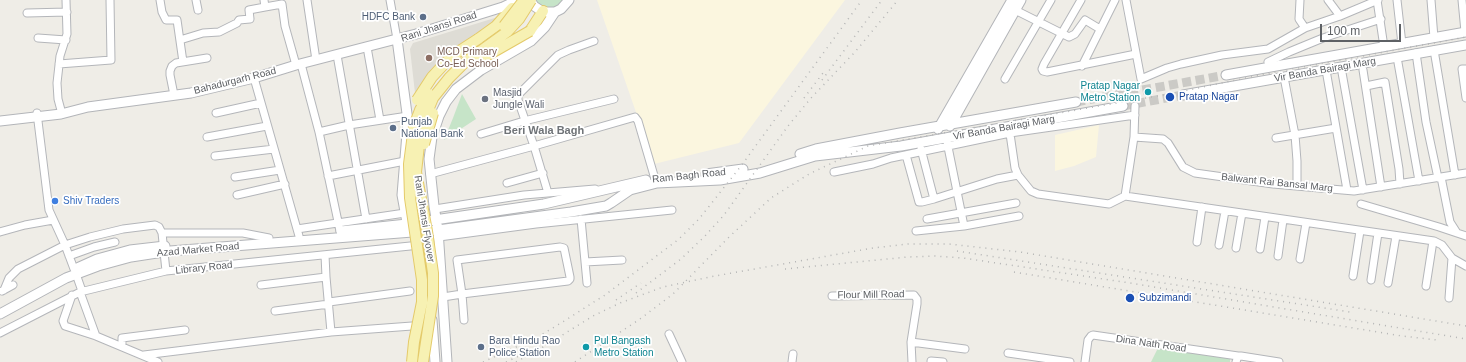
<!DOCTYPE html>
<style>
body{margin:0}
#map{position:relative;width:1466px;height:362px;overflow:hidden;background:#efede7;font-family:Arial,sans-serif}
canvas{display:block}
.scale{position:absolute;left:1320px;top:24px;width:81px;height:18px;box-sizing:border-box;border:2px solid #5e6165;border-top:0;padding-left:5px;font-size:12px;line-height:14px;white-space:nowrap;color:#5e6165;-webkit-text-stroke:3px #fff;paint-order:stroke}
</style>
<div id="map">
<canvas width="1466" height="362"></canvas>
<div class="scale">100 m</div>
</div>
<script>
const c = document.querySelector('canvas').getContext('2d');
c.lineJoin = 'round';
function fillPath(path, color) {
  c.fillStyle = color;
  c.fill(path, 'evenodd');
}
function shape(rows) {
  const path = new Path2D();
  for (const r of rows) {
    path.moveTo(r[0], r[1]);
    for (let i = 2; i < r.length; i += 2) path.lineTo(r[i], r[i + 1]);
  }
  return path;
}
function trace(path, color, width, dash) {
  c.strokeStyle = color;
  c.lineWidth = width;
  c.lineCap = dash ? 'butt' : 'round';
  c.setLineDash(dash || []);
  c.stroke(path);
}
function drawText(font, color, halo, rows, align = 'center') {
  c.font = font + ' Arial,sans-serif';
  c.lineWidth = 3.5;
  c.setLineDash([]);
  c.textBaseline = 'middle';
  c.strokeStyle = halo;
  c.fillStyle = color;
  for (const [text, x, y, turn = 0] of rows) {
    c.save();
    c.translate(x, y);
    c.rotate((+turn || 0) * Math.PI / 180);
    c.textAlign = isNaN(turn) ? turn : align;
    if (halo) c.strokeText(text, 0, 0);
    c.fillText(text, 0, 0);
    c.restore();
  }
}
const commercial = shape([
 [597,0,845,0,739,143,654,164],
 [1099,125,1096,157,1074,166,1055,171,1055,135]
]);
const education = shape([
 [498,17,493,24,418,92,415,93,410,49,413,43]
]);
const green = shape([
 [534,0,565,0,562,3,554,8,549,8,541,6],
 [462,94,476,119,444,140,453,118],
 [1159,346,1230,357,1230,362,1151,362]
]);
const secondaryTunnel = shape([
 [1076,102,1226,75],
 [1123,106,1183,95]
]);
const street = shape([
 [160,0,162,12,166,20,177,20,183,62],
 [196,0,198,10],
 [264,0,265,7,282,4,285,26,296,65],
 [307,0,316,60],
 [390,0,397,39],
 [1081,0,1044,64,1042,69,1043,71,1047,72,1136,54],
 [1126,0,1141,79,1167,68,1181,64,1222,55,1268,49,1305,28,1340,16,1378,0],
 [1300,0,1299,19,1305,28],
 [1328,0,1340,16],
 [1377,0,1384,47],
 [1397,0,1402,44],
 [1431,0,1434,38],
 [1462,0,1465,32],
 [1015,10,1069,37,1075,34,1085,20,1100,29],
 [27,13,67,12],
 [38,38,66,40],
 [180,40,203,33,219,32,237,23,239,20,250,19,249,10,265,7],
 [367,47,380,120],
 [1434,50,1455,175],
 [1416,53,1426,122,1438,178],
 [337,55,366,219],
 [1397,57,1419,181],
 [1268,62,1289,52,1323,38,1381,19],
 [59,64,111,60,110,0],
 [301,64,319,132,340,231],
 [1082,66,1115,0],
 [1341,67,1363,190],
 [1466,69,1462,69,1466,98],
 [1326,70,1347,190],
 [1363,70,1381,187],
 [1284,77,1295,135,1297,161,1297,186],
 [254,78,299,236],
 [1005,79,1051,0],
 [1366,86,1385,82,1399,169,1400,184],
 [174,95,170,75,170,71,172,66,176,63,207,58],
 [1135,106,1134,137,1163,139,1168,143,1183,167,1195,173,1273,184,1354,191,1466,173],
 [37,113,49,210,65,245,74,269],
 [216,113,261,103],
 [62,114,58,99,57,83,60,56,67,34,66,0],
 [1009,127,1015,168,1018,175,1031,191,1038,194,1109,204,1125,196,1434,241,1442,245,1452,258,1466,266],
 [319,132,349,125,408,116],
 [481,134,524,121,614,99],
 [207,137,267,126],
 [1276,138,1336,128],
 [947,142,964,226],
 [906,155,919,202,922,202,934,199,921,149],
 [215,156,274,149],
 [834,172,873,164,891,158,1010,133,1135,115],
 [430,174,534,146,635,117,638,121,655,179],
 [328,176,405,161],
 [235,177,280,170],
 [1441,177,1450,222,1457,233,1466,236],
 [507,183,543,173],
 [548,193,534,146,518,100,518,95,558,55,569,50,594,41],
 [237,195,285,184],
 [1125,196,1134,137],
 [934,199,997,179,1018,175],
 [1361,204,1439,227,1457,233],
 [435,209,524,195,595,189],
 [581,219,587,283],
 [927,219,1016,203],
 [297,229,405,213],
 [916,231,964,226,1019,216],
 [0,232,25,225,53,220],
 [162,233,243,233,269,238],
 [439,237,536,224,672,210],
 [1197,242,1202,207],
 [1219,245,1225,211],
 [1236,248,1242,213],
 [1260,249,1265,217],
 [325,255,326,277],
 [69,256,94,247,115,242],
 [1278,256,1283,220],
 [1300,259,1306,223],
 [585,262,622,260],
 [76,274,82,291],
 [1353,276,1360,231],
 [1371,280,1378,233],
 [1388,283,1396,236],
 [261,285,326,277,331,332],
 [1426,286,1433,241],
 [4,290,9,278,18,269,65,245,90,237,123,229,155,225,159,227,162,233,166,271],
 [2,291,13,285],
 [80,292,96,336],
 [72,295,63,321,65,326,96,336,158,362],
 [832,296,914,295,917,299,917,304,911,342,912,362],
 [443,297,462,294,568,281,570,279,570,277,564,248,560,247,457,260,462,294,464,320],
 [1449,298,1452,258],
 [329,302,410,291],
 [275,311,329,304],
 [0,333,80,292,166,271,420,245],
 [669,334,682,362],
 [911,342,965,349],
 [122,346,122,338,185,330],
 [1008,353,1070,362],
 [144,355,331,332,412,326],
 [931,361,943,362],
 [792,362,793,354],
 [1085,362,1088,340,1091,336,1093,335,1238,356],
 [1236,362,1238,356,1241,356,1279,362]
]);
const secondary = shape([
 [530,0,534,6,540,10,547,12,555,12,561,9,569,0],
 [397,39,408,121,402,195,408,228],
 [1226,75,1466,32],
 [1183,95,1466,45],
 [0,121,61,114,88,107,191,93,254,78,296,65,416,34,503,7,518,0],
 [950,126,1021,0],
 [938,129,1012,0],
 [800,154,816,149,900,133,1076,102],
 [706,174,743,169],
 [341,231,407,224,544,204,646,180],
 [416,240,423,250,430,293],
 [77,268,97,259,130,250,165,246],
 [0,314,66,278,98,266,131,257,170,251,438,230,571,212,606,206,611,203,630,190,657,183,720,180,760,173,815,156,901,146,1123,106],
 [432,320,435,362],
 [447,362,438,230,434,206,429,159,432,137,439,116,446,102,456,89,481,70,531,41,545,27,555,12]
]);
const primary = shape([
 [530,31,543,11],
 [478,39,496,26,512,8]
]);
const rail = shape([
 [822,80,882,0],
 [804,98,823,73],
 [957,251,1350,312],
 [785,269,908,257,935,256,963,258,1130,283,1466,339],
 [1014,272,1402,336,1437,340],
 [636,293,681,259,705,236,724,215,788,126,811,98,855,52,898,0],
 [616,300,641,283],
 [483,362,536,338,561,323,605,295,679,239,699,219,741,166,862,0],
 [506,362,521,355],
 [516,362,543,347,593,316,620,303,663,287,715,276,873,248,908,244,949,244,1020,252,1466,326],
 [575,362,640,319,673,294,728,238,771,198,809,174,868,146,1169,94,1265,74,1466,37]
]);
const primaryBridge = shape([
 [504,26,524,0],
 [481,59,530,31],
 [417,100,432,77,445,63,458,52,478,39],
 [424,144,433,113],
 [412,362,414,342,422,302,422,280,410,198,409,164,414,126,420,110,429,94],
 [423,362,433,296,433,273,427,231,416,172,421,127,433,98,449,78,464,63,507,32,519,19,531,0]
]);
const markers = [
 [423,17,4,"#5c6f8a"],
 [429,58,4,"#8d6e63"],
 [1148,92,4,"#0f9aa8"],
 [1170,97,5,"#1a4fb4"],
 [485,99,4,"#6b7280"],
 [393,128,4,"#5c6f8a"],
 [55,201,4,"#3f7fe0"],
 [1130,298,5,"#1a4fb4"],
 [481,347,4,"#5c6f8a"],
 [586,347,4,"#0f9aa8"]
];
const serviceNames = [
 ["HDFC Bank",415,17,"right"],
 ["Punjab",401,122],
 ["National Bank",401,134],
 ["Bara Hindu Rao",489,341],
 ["Police Station",489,353]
];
const streetNames = [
 ["Rani Jhansi Road",439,27,-18],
 ["Vir Banda Bairagi Marg",1325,70,-10],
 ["Bahadurgarh Road",235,81,-14],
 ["Vir Banda Bairagi Marg",1004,128,-10],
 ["Ram Bagh Road",689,176,-6],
 ["Balwant Rai Bansal Marg",1277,183,6],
 ["Rani Jhansi Flyover",424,219,81],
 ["Azad Market Road",198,250,-5],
 ["Library Road",204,268,-6],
 ["Flour Mill Road",871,295,-1],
 ["Dina Nath Road",1151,344,8]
];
const educationNames = [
 ["MCD Primary",437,52],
 ["Co-Ed School",437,64]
];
const cultureNames = [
 ["Pratap Nagar",1140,86],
 ["Metro Station",1140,98],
 ["Pul Bangash",594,341,"left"],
 ["Metro Station",594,353,"left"]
];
const worshipNames = [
 ["Masjid",493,93],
 ["Jungle Wali",493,105]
];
const transitNames = [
 ["Pratap Nagar",1179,97],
 ["Subzimandi",1139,298]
];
const shopNames = [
 ["Shiv Traders",63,201]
];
const neighbourhoodNames = [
 ["Beri Wala Bagh",544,131]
];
fillPath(commercial, '#fbf6df');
fillPath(education, '#dedcd5');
fillPath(green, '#c6e4c8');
trace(secondaryTunnel, '#cbcac6', 9, [9, 4.5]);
trace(street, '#b4b6ba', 9);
trace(secondary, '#b3b5b9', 11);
trace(primary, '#e4ca6a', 12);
trace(street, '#fff', 7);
trace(secondary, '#fff', 9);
trace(primary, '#f7f1b3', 10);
trace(rail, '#b4b5b5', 1.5, [1, 5]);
trace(primaryBridge, '#e4ca6a', 12, []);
trace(primaryBridge, '#f7f1b3', 10);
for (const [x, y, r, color] of markers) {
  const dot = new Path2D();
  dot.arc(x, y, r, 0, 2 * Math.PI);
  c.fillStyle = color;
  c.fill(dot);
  trace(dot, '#fff', 1.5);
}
drawText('10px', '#4e5e75', '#fff', serviceNames, 'left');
drawText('10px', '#5e6165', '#fff', streetNames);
drawText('10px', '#785e54', '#fff', educationNames, 'left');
drawText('10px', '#0d838f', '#fff', cultureNames, 'right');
drawText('10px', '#5b616d', '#fff', worshipNames, 'left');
drawText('10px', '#164399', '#fff', transitNames, 'left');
drawText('10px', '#366cbe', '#fff', shopNames, 'left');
drawText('bold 11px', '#6f7377', '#fff', neighbourhoodNames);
</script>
